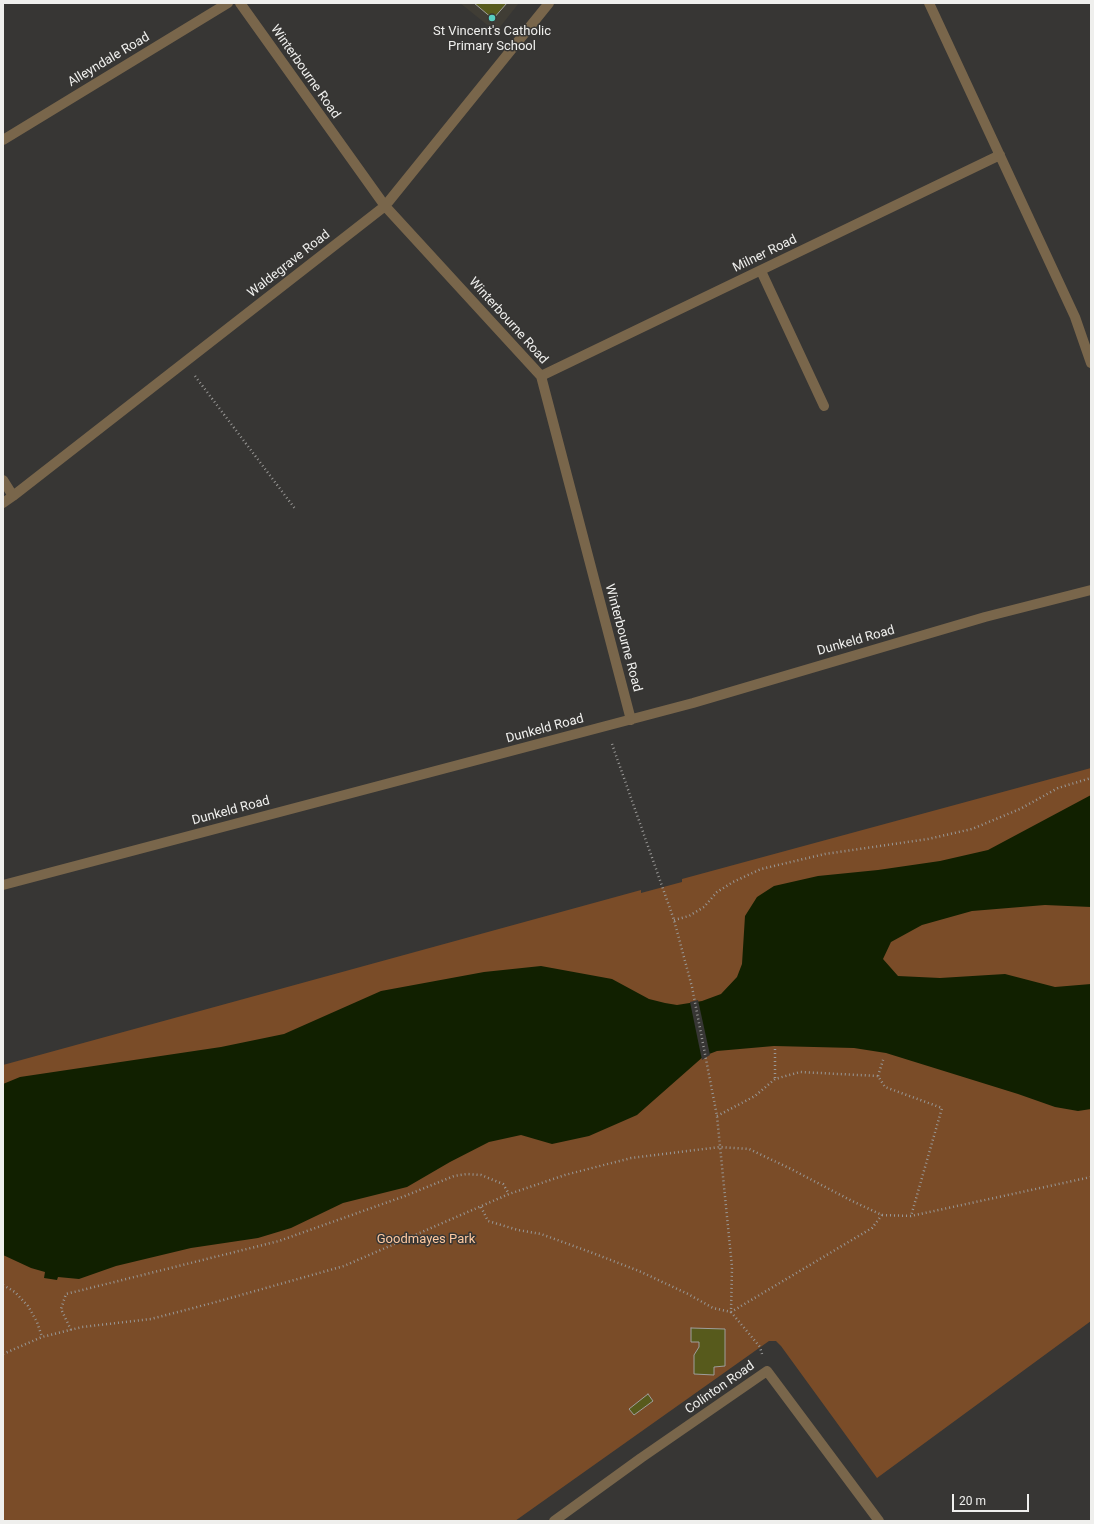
<!DOCTYPE html>
<style>
body{margin:0}
#map{position:relative;width:1094px;height:1524px;overflow:hidden;background:#373634;font-family:Roboto,sans-serif}
canvas{display:block}
.frame{position:absolute;inset:0;border:4px solid #efefed;pointer-events:none}
.scale{position:absolute;left:952px;top:1494px;width:77px;height:18px;box-sizing:border-box;border:2px solid #efefed;border-top:0;padding-left:5px;font-size:12px;line-height:14px;white-space:nowrap;color:#efefed;-webkit-text-stroke:3px #373634;paint-order:stroke}
</style>
<div id="map">
<canvas width="1094" height="1524"></canvas>
<div class="frame"></div>
<div class="scale">20 m</div>
</div>
<script>
const c = document.querySelector('canvas').getContext('2d');
c.lineJoin = 'round';
function fillPath(path, color) {
  c.fillStyle = color;
  c.fill(path, 'evenodd');
}
function shape(rows) {
  const path = new Path2D();
  for (const r of rows) {
    path.moveTo(r[0], r[1]);
    for (let i = 2; i < r.length; i += 2) path.lineTo(r[i], r[i + 1]);
  }
  return path;
}
function trace(path, color, width, dash) {
  c.strokeStyle = color;
  c.lineWidth = width;
  c.lineCap = dash ? 'butt' : 'round';
  c.setLineDash(dash || []);
  c.stroke(path);
}
function drawText(font, color, halo, rows, align = 'center') {
  c.font = font + ' Roboto,sans-serif';
  c.lineWidth = 3;
  c.setLineDash([]);
  c.textBaseline = 'middle';
  c.strokeStyle = halo;
  c.fillStyle = color;
  for (const [text, x, y, turn = 0] of rows) {
    c.save();
    c.translate(x, y);
    c.rotate((+turn || 0) * Math.PI / 180);
    c.textAlign = isNaN(turn) ? turn : align;
    if (halo) c.strokeText(text, 0, 0);
    c.fillText(text, 0, 0);
    c.restore();
  }
}
const built = shape([
 [460,3,519,3,496,32]
]);
const green = shape([
 [1091,768,1091,1321,877,1478,781,1346,776,1341,769,1341,515,1521,3,1521,3,1065,641,890,641,893,682,882,682,879]
]);
const water = shape([
 [1091,795,1091,907,1045,905,972,911,922,925,891,942,883,959,898,976,940,978,1005,974,1055,987,1091,984,1091,1109,1078,1111,1055,1107,1018,1094,886,1053,854,1048,774,1046,717,1051,704,1056,637,1115,589,1136,552,1144,521,1135,489,1142,450,1162,407,1187,343,1203,291,1228,258,1238,191,1248,116,1266,79,1279,58,1277,57,1280,44,1278,45,1272,31,1268,3,1255,3,1084,20,1077,221,1047,284,1034,381,991,484,972,541,966,612,979,649,999,665,1003,677,1005,702,1001,721,994,737,977,742,964,745,916,757,897,774,886,818,876,878,870,940,861,988,850]
]);
const pier = shape([
 [698,1000,710,1055,702,1060,690,1002]
]);
const building = shape([
 [474,3,507,3,493,19,474,3],
 [691,1328,725,1329,725,1366,714,1367,714,1375,694,1374,694,1355,699,1347,699,1342,691,1342,691,1328],
 [648,1394,653,1401,634,1415,629,1409,648,1394]
]);
const path = shape([
 [195,376,296,510],
 [612,744,674,920,692,987,717,1116,732,1267,731,1312,760,1347,762,1354],
 [674,920,689,916,704,907,717,892,733,882,761,869,825,854,928,839,972,829,1020,809,1058,788,1091,778],
 [775,1049,775,1079],
 [878,1076,884,1057],
 [717,1116,755,1096,775,1079,800,1072,878,1076,885,1087,942,1108,911,1216],
 [481,1207,488,1221,518,1230,541,1234,590,1252,639,1271,688,1294,713,1308,731,1312,872,1228,882,1215],
 [3,1285,15,1292,28,1306,37,1322,42,1337],
 [71,1330,61,1309,66,1294,279,1241,405,1196,454,1176,467,1174,481,1175,503,1184,509,1194],
 [3,1354,42,1337,82,1327,151,1319,216,1302,344,1266,509,1194,565,1175,631,1158,720,1147,749,1149,791,1169,852,1201,882,1215,911,1216,1091,1177]
]);
const minor = shape([
 [240,3,385,206,541,376,631,720],
 [929,3,1075,317,1091,363],
 [3,140,228,3],
 [761,271,824,406],
 [541,376,1000,155],
 [3,480,13,496],
 [3,503,13,496,385,206,549,3],
 [3,885,693,703,985,617,1091,590],
 [554,1521,641,1458,767,1371,879,1521]
]);
const markers = [
 [492,18,4,"#58cebf"]
];
const poiNames = [
 ["St Vincent's Catholic",492,32],
 ["Primary School",492,47]
];
const streetNames = [
 ["Alleyndale Road",109,60,-31],
 ["Winterbourne Road",305,72,55],
 ["Milner Road",765,254,-26],
 ["Waldegrave Road",289,264,-38],
 ["Winterbourne Road",508,321,48],
 ["Winterbourne Road",623,638,75],
 ["Dunkeld Road",856,641,-16],
 ["Dunkeld Road",545,729,-15],
 ["Dunkeld Road",231,811,-15],
 ["Colinton Road",720,1388,-35]
];
const parkNames = [
 ["Goodmayes Park",426,1240]
];
fillPath(built, '#403d35');
fillPath(green, '#7a4c28');
fillPath(water, '#112000');
fillPath(pier, '#373634');
fillPath(building, '#575a1c');
trace(building, '#9e9e9b', 1);
trace(path, '#999896', 2.5, [1, 3]);
trace(minor, '#79664b', 10);
for (const [x, y, r, color] of markers) {
  const dot = new Path2D();
  dot.arc(x, y, r, 0, 2 * Math.PI);
  c.fillStyle = color;
  c.fill(dot);
  trace(dot, '#373634', 1.5);
}
drawText('13px', '#efefed', '#373634', poiNames);
drawText('13px', '#efefed', '#373634', streetNames);
drawText('13px', '#fec9a1', '#373634', parkNames);
</script>
